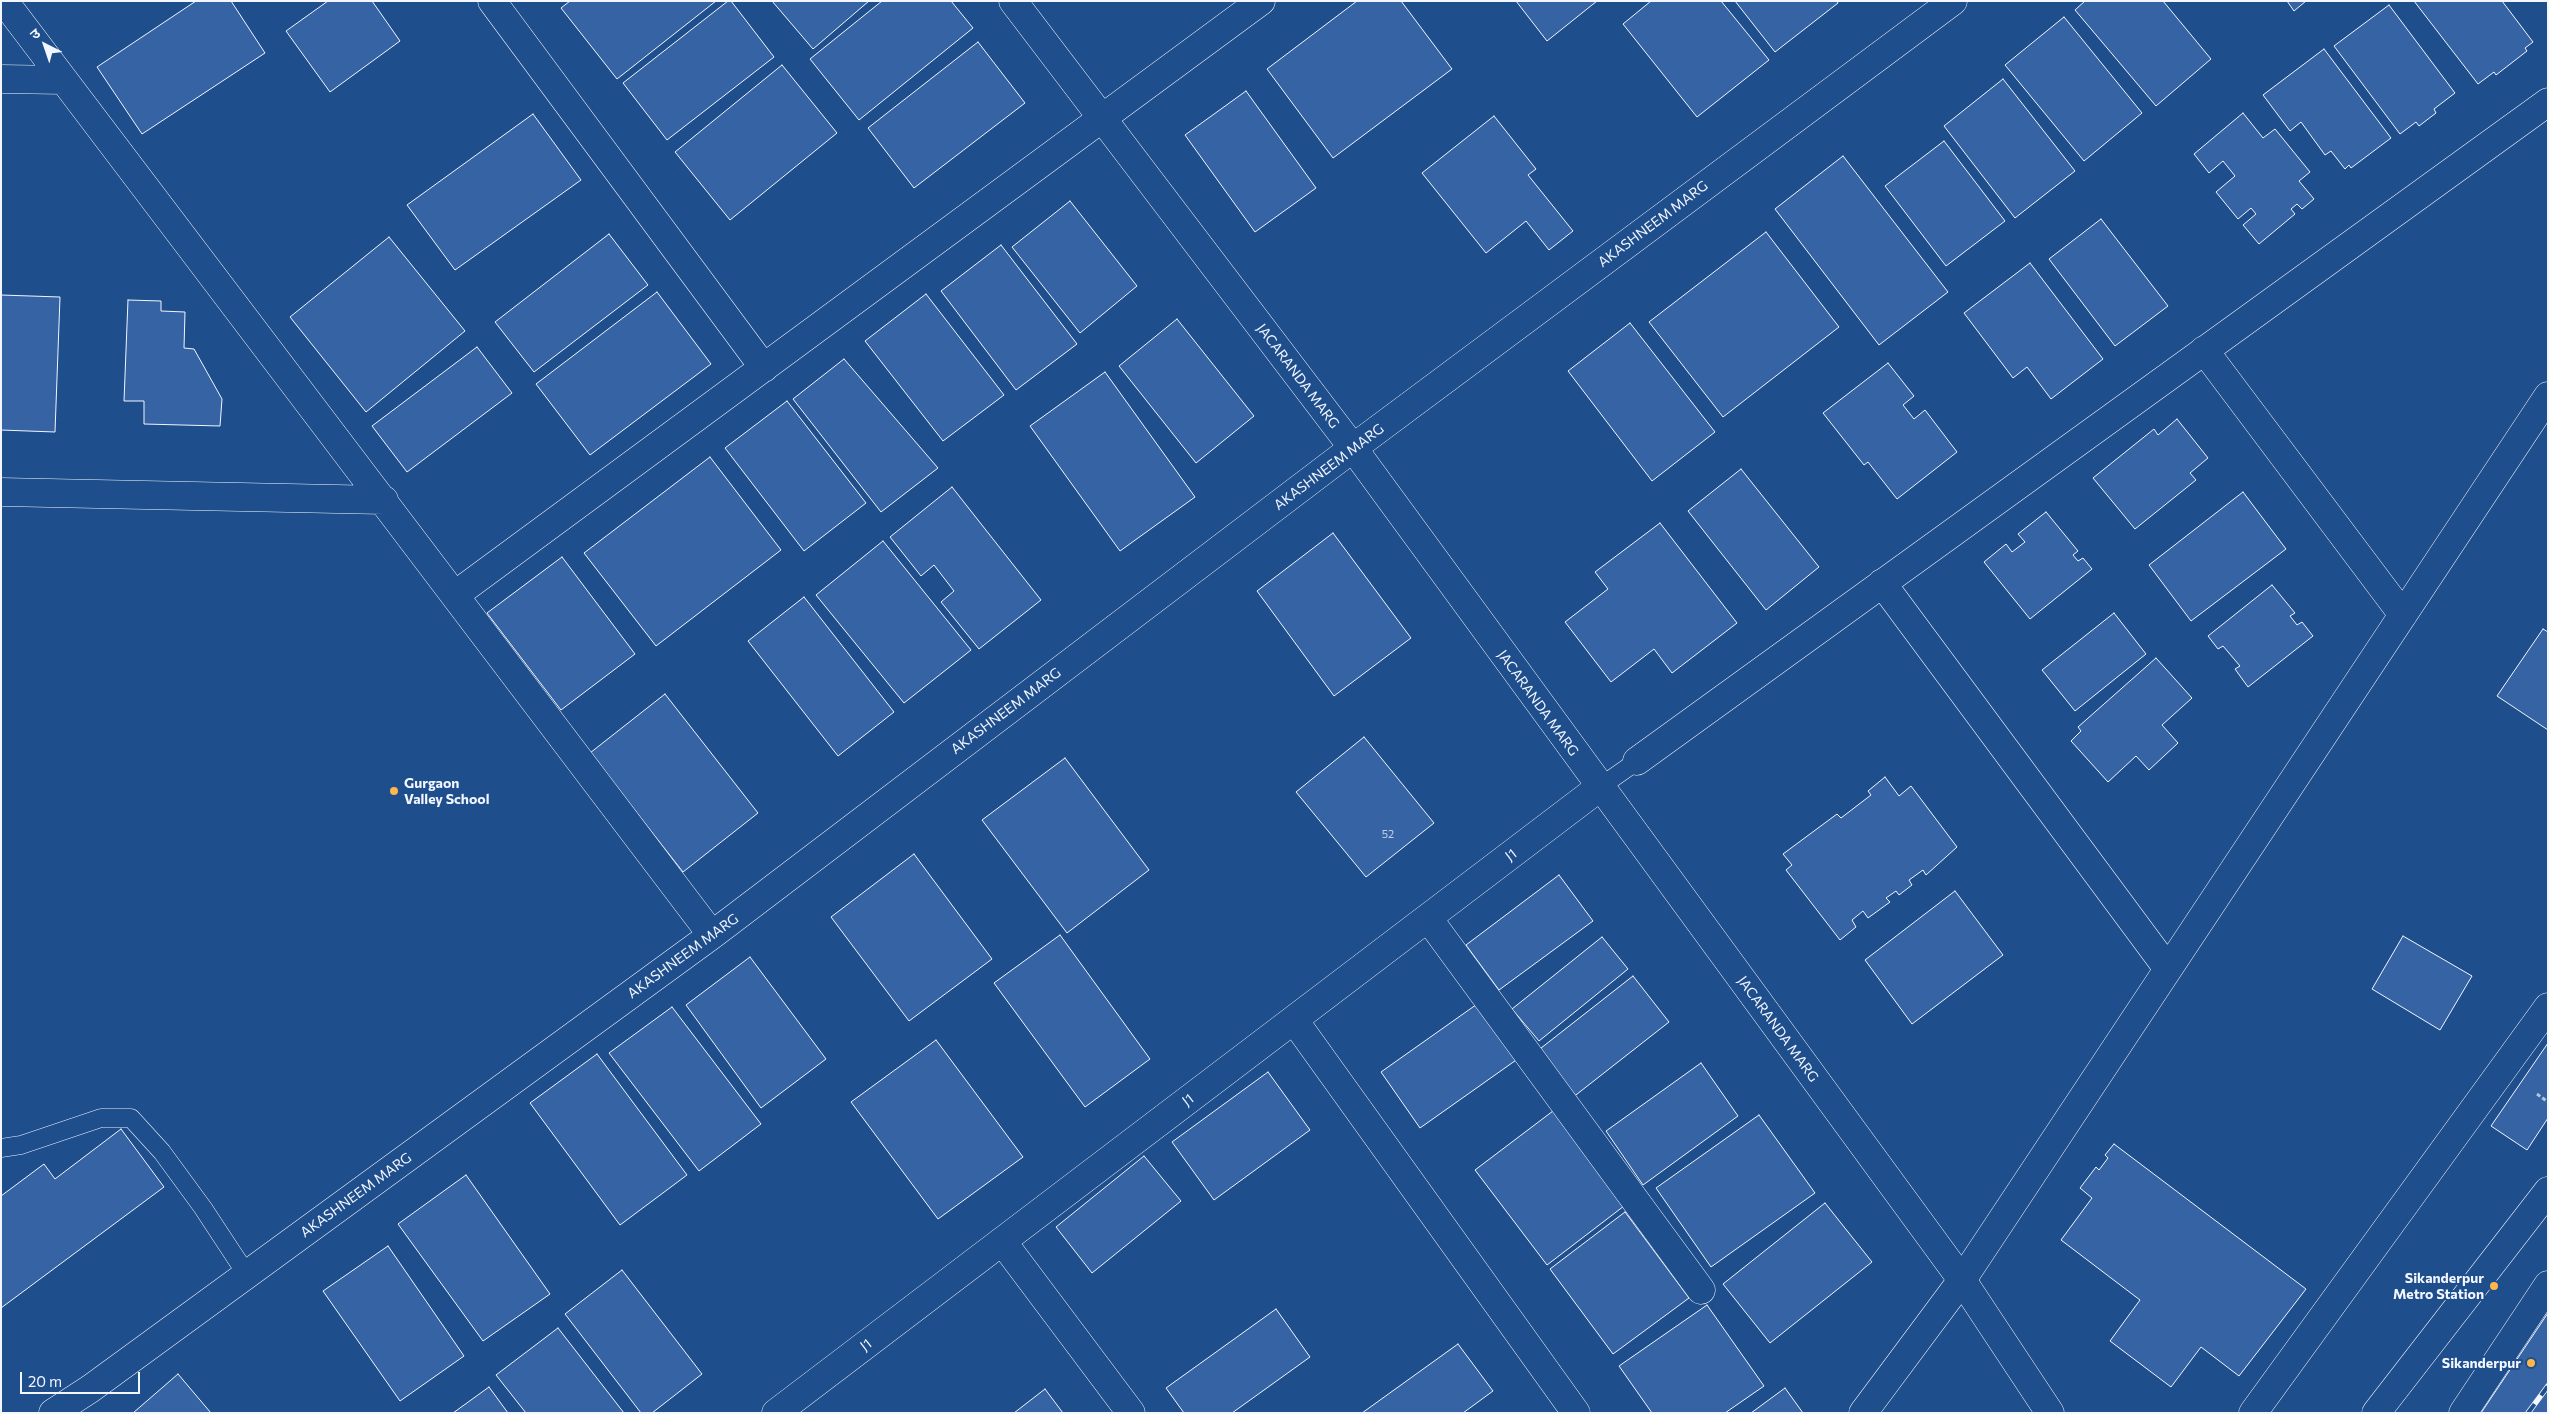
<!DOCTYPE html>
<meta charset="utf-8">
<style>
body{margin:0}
#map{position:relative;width:2549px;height:1414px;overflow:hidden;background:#1f4e8c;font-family:Commissioner,"Noto Sans Devanagari",sans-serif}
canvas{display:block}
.frame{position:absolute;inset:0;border:2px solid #f2f6ff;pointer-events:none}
.north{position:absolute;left:20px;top:20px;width:50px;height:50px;-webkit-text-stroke:4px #1f4e8c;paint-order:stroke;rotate:319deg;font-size:14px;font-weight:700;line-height:20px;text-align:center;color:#f2f6ff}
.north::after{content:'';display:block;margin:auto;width:18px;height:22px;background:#f2f6ff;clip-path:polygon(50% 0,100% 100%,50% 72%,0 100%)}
.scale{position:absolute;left:20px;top:1372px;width:120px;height:22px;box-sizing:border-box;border:2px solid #f2f6ff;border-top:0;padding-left:6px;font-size:15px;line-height:18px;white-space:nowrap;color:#f2f6ff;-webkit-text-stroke:4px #1f4e8c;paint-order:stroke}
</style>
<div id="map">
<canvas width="2549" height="1414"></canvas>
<div class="frame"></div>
<div class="north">उ</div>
<div class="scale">20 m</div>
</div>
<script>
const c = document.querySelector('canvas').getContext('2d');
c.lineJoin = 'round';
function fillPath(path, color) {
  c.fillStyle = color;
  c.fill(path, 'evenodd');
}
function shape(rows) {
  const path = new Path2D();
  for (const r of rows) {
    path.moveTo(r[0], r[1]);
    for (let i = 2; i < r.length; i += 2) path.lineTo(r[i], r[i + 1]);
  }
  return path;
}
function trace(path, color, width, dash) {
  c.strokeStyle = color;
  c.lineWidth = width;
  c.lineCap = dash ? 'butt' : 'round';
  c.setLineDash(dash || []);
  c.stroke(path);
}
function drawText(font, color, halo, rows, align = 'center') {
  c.font = font + ' Commissioner,sans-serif';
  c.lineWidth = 4;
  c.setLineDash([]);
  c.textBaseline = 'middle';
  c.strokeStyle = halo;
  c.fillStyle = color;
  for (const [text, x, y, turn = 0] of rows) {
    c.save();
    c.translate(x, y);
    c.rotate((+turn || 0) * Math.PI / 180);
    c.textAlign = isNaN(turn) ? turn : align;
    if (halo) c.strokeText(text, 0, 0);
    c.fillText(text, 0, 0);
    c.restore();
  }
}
const building = shape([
 [196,1,231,1,265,53,142,134,97,67,196,1],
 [328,1,372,1,400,41,330,92,286,31,328,1],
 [570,1,716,1,617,79,561,8,570,1],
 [728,1,731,1,774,57,667,140,623,83,728,1],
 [772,1,869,1,813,49,772,1],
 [882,1,951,1,973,28,859,120,810,59,882,1],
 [1357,1,1401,1,1452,69,1333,158,1267,69,1357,1],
 [1516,1,1597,1,1547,41,1516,1],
 [1651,1,1721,1,1769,60,1697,117,1623,24,1651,1],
 [1735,1,1837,1,1838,3,1775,52,1735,1],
 [2085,1,2163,1,2211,59,2156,106,2075,10,2085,1],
 [2287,1,2306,1,2294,11,2287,1],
 [2414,1,2502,1,2533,42,2525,48,2527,51,2496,75,2494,72,2478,84,2414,1],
 [2389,5,2455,93,2434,109,2436,113,2419,126,2416,122,2400,134,2334,46,2389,5],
 [2064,17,2142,113,2084,161,2005,65,2064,17],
 [978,42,1025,103,914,188,868,128,978,42],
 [2324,49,2391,138,2351,168,2349,165,2345,169,2331,151,2325,155,2301,122,2290,131,2263,95,2324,49],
 [782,65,837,133,730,220,675,152,782,65],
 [2003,79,2075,171,2015,218,1944,126,2003,79],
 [1246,91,1316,188,1255,232,1185,135,1246,91],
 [2243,113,2263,138,2275,129,2310,172,2299,181,2314,199,2302,209,2297,204,2291,209,2295,214,2259,244,2243,225,2256,214,2251,208,2238,219,2216,192,2235,176,2223,161,2209,173,2194,154,2243,113],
 [533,114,581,180,455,270,407,205,533,114],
 [1494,116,1536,169,1528,175,1573,231,1549,250,1526,221,1486,253,1422,173,1494,116],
 [1944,141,2005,221,1946,266,1885,186,1944,141],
 [1843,156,1948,292,1879,345,1775,209,1843,156],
 [1070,201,1137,286,1080,333,1012,247,1070,201],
 [2101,219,2168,306,2115,346,2049,259,2101,219],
 [1766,232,1839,327,1723,417,1649,322,1766,232],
 [609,234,648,285,534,372,495,322,609,234],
 [389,237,465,331,366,412,290,317,389,237],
 [1001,245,1077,344,1016,390,941,291,1001,245],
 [2030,263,2103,359,2051,399,2027,367,2013,378,1964,313,2030,263],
 [657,292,711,364,590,455,536,384,657,292],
 [926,294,1004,395,943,441,865,341,926,294],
 [1,295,60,297,55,432,1,430,1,295],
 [128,300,161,301,161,311,185,312,184,348,194,349,222,399,220,426,144,424,144,401,124,401,128,300],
 [1177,319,1254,416,1196,463,1119,366,1177,319],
 [1630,323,1715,432,1652,481,1568,371,1630,323],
 [477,347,512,393,407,472,372,426,477,347],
 [844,359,938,468,881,512,793,399,844,359],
 [1888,363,1914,396,1903,405,1914,419,1925,410,1957,452,1897,499,1868,462,1864,465,1823,413,1888,363],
 [1105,372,1195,497,1120,551,1030,426,1105,372],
 [787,401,866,503,804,551,725,448,787,401],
 [2177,419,2208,458,2190,473,2196,480,2135,529,2093,478,2154,429,2158,435,2177,419],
 [710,457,781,550,656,646,584,553,710,457],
 [1741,469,1819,567,1766,610,1688,511,1741,469],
 [952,487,1041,600,979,649,941,602,954,591,934,565,921,576,890,537,952,487],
 [2243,492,2286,549,2191,621,2149,565,2243,492],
 [2046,512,2078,551,2073,555,2078,561,2083,558,2092,569,2030,619,1984,562,2006,544,2012,552,2025,542,2018,534,2046,512],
 [1660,523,1737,623,1672,673,1654,649,1611,682,1565,622,1608,589,1595,572,1660,523],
 [1333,533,1411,638,1334,696,1257,591,1333,533],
 [883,541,971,650,904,703,816,595,883,541],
 [562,557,635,654,561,710,487,613,562,557],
 [2272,585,2295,613,2290,616,2297,625,2302,622,2313,636,2248,687,2235,669,2240,666,2223,646,2218,649,2208,636,2272,585],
 [804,597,894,712,838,756,748,641,804,597],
 [2114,613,2146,654,2075,711,2042,670,2114,613],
 [2543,629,2548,632,2548,730,2497,696,2543,629],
 [2156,658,2192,698,2162,725,2178,743,2149,770,2136,756,2108,782,2071,741,2081,731,2078,727,2156,658],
 [665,694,758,813,683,872,590,753,665,694],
 [1364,737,1434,823,1366,877,1296,792,1364,737],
 [1065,758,1149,870,1067,933,982,820,1065,758],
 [1885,777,1899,796,1911,786,1957,847,1926,875,1923,870,1909,880,1912,885,1899,895,1896,891,1886,898,1890,902,1868,918,1863,911,1852,920,1856,927,1840,940,1786,870,1792,865,1783,854,1837,814,1841,818,1871,795,1868,791,1885,777],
 [914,854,992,959,909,1021,831,917,914,854],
 [1559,875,1593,921,1499,990,1466,945,1559,875],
 [1955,891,2003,955,1912,1024,1865,960,1955,891],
 [1060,935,1150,1059,1085,1107,994,983,1060,935],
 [2403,936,2472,976,2440,1030,2372,989,2403,936],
 [1602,937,1628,969,1539,1041,1512,1009,1602,937],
 [750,957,826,1059,761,1108,686,1005,750,957],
 [1633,976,1669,1022,1572,1098,1536,1052,1633,976],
 [1480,1002,1519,1058,1420,1128,1381,1072,1480,1002],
 [672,1007,761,1124,699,1171,609,1053,672,1007],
 [936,1040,1023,1157,938,1219,851,1102,936,1040],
 [2548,1043,2548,1118,2527,1150,2491,1126,2548,1043],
 [597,1054,687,1175,620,1225,530,1103,597,1054],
 [1701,1063,1738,1116,1643,1185,1606,1131,1701,1063],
 [1268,1072,1310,1130,1214,1200,1172,1142,1268,1072],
 [1553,1111,1624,1206,1547,1265,1475,1170,1553,1111],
 [1759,1115,1815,1193,1711,1267,1656,1188,1759,1115],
 [121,1129,164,1187,1,1308,1,1196,44,1164,55,1179,121,1129],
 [2114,1144,2306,1289,2239,1376,2201,1347,2171,1387,2110,1341,2140,1300,2061,1240,2092,1198,2080,1188,2096,1167,2099,1170,2108,1158,2105,1155,2114,1144],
 [1144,1156,1181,1201,1092,1273,1056,1227,1144,1156],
 [466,1175,550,1294,483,1341,398,1224,466,1175],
 [1825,1203,1872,1262,1770,1343,1723,1284,1825,1203],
 [1625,1212,1689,1298,1613,1354,1550,1269,1625,1212],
 [388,1246,464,1356,400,1401,323,1291,388,1246],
 [622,1270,702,1374,652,1413,641,1413,565,1314,622,1270],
 [1707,1305,1764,1386,1725,1413,1652,1413,1619,1366,1707,1305],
 [1276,1309,1310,1357,1232,1413,1184,1413,1166,1388,1276,1309],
 [2548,1313,2548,1413,2481,1413,2548,1313],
 [558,1328,624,1413,526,1413,496,1375,558,1328],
 [1458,1344,1493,1391,1463,1413,1362,1413,1458,1344],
 [178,1374,211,1413,133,1413,178,1374],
 [489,1387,508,1413,453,1413,489,1387],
 [1785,1388,1803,1413,1751,1413,1785,1388],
 [1045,1389,1063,1413,1014,1413,1045,1389]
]);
const path = shape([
 [2537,1094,2548,1102]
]);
const service = shape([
 [1600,787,1637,761],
 [1,1148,21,1145,101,1118,131,1118,162,1152,203,1208,247,1275]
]);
const minor = shape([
 [4,1,712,935],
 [492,1,764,368],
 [1,79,64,80],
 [2204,350,2403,615],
 [1,492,384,500],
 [1882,583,2168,969],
 [455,595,1261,1],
 [1637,761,2548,102],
 [1428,918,1701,1290],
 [1294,1020,1576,1413],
 [1002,1241,1131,1413],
 [53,1413,90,1389,712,935,1353,448,1953,1],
 [776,1413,1600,787],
 [1863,1413,1962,1280,2548,396],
 [2253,1413,2548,1007]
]);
const tertiary = shape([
 [1013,1,1353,448,1962,1280,2050,1413],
 [2376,1413,2548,1191]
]);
const trunk = shape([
 [2463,1413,2548,1285]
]);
const rail = shape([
 [2528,1413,2548,1386]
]);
const markers = [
 [394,791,5,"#ffb74d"],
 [2494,1286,5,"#ffb74d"],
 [2531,1363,5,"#ffb74d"]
];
const numberNames = [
 ["52",1388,834]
];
const streetNames = [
 ["AKASHNEEM MARG",1653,224,-37],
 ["JACARANDA MARG",1298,376,53],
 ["AKASHNEEM MARG",1329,467,-37],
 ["JACARANDA MARG",1538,703,54],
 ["AKASHNEEM MARG",1006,711,-37],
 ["J1",1511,855,-37],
 ["AKASHNEEM MARG",683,956,-36],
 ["JACARANDA MARG",1778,1029,54],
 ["J1",1188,1100,-37],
 ["AKASHNEEM MARG",356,1195,-36],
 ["J1",866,1345,-37]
];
const poiNames = [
 ["Gurgaon",404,783,"left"],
 ["Valley School",404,799,"left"],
 ["Sikanderpur",2484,1278],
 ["Metro Station",2484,1294],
 ["Sikanderpur",2521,1363]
];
fillPath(building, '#3563a3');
trace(building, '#f2f6ff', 1);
trace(service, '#f2f6ff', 19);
trace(minor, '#f2f6ff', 29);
trace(tertiary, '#f2f6ff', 29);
trace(trunk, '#f2f6ff', 29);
trace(path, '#b3c4dc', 3, [4, 2.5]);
trace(service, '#1f4e8c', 18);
trace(minor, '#1f4e8c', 28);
trace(tertiary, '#1f4e8c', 28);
trace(trunk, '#1f4e8c', 28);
trace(rail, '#f2f6ff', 5.5);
trace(rail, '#1f4e8c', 4, [11]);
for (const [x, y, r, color] of markers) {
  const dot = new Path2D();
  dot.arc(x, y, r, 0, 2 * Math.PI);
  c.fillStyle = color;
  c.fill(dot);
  trace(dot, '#1f4e8c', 2);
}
drawText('11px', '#c3d1e8', null, numberNames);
drawText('14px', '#f2f6ff', '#1f4e8c', streetNames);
drawText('bold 14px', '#f2f6ff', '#1f4e8c', poiNames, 'right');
</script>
